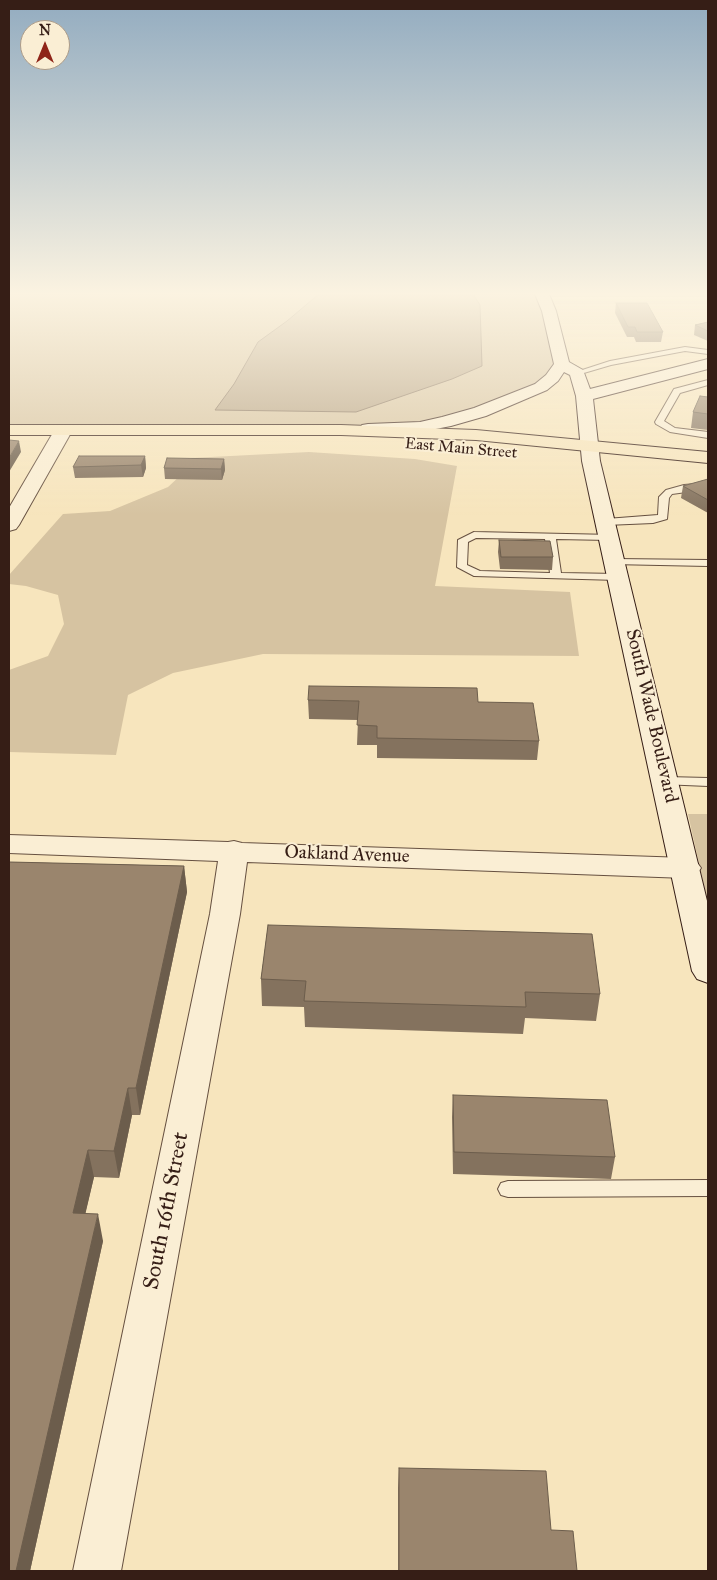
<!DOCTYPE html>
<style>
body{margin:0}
#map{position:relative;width:717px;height:1580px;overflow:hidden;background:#f7e5bd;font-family:"IM FELL Great Primer",serif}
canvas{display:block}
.frame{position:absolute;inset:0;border:10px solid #361e16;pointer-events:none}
.north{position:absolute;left:20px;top:20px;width:50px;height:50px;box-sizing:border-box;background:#faeed4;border:1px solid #ac9b88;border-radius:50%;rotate:0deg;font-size:14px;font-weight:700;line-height:20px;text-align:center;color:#361e16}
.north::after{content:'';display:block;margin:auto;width:18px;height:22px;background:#8f2418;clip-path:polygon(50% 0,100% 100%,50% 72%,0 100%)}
</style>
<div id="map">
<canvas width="717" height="1580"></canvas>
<div class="frame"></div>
<div class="north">N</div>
</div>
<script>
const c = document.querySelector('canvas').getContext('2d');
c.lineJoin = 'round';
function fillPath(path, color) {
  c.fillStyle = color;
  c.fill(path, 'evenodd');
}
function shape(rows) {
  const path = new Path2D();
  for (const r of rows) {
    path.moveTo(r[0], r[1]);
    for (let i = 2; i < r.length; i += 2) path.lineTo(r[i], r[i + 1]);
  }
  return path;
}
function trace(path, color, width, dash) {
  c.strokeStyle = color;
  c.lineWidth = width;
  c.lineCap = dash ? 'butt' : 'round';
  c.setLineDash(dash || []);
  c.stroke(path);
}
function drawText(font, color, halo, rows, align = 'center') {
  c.font = font + ' "IM FELL Great Primer",serif';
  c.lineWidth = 4;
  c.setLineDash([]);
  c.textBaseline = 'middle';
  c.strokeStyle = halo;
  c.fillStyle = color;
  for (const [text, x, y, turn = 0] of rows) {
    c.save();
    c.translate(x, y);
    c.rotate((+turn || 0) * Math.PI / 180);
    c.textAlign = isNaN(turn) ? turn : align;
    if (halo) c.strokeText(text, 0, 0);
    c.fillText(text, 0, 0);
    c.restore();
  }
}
const green = shape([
 [9,294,542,294,549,311,562,364,541,387,420,427,63,431,9,430],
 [309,452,415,459,457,466,435,586,570,592,579,656,263,654,173,673,128,695,116,755,9,752,9,670,48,656,64,624,58,595,26,586,9,584,9,575,63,514,110,511,168,487,182,474,171,459],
 [688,814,708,814,708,904]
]);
const water = shape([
 [319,294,473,294,480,305,482,366,452,379,356,412,215,410,234,384,258,342,287,321,319,294]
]);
const lane = shape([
 [685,347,708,350,708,354,685,351,611,365,577,375,573,373,610,361,685,347],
 [708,380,708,385,680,393,664,421,675,428,708,432,708,438,670,432,656,424,655,422,674,389,708,380],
 [708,483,708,489,672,494,669,498,667,519,653,523,606,525,601,522,606,519,658,515,659,497,666,490,684,485,708,483],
 [474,532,613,535,614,537,613,539,609,540,556,539,561,573,618,574,623,577,618,580,474,576,457,567,458,540,474,532],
 [476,538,545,539,550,573,480,571,467,565,468,542,476,538],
 [615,559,708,560,708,566,611,564,610,562,615,559],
 [666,777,708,778,708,786,661,784,659,781,661,778,666,777],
 [708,1180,708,1196,508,1197,501,1195,498,1189,501,1183,508,1181,708,1180]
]);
const street = shape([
 [63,426,69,427,72,431,19,525,16,529,9,531,9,508,54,431,57,427,63,426],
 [9,835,228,842,234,841,242,843,686,858,696,861,701,868,696,875,686,878,247,862,240,914,121,1571,73,1571,210,914,218,861,9,853,9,835]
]);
const secondary = shape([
 [535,294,549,294,556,311,569,362,583,370,590,389,708,359,708,369,593,399,600,461,708,905,708,983,697,979,692,971,582,461,576,396,570,375,564,372,558,381,547,390,486,416,451,426,420,432,368,434,362,433,359,429,362,425,368,424,420,422,442,417,474,408,535,384,546,375,554,364,542,311,535,294]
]);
const highway = shape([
 [9,425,341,425,476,430,708,452,708,463,476,440,341,435,9,435,9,425]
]);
const wall = shape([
 [616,303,663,332,661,342,636,342,634,337,627,337,615,313],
 [708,322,708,341,694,335,695,325],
 [708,397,708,430,691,428,693,412],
 [145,456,146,468,143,477,75,478,73,467],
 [224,459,225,470,222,480,165,479,164,468],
 [708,479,708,513,681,498,683,486],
 [499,540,553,557,552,570,500,569,498,552],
 [308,700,478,702,539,741,537,760,377,758,377,745,357,745,358,720,309,719],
 [9,862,184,866,187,892,140,1115,132,1115,119,1178,94,1177,85,1214,103,1241,30,1571,9,1571],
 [268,925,600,994,596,1021,525,1018,523,1034,305,1027,304,1007,262,1006,261,979],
 [453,1095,615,1157,611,1179,453,1174,452,1117],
 [399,1468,551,1530,577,1571,398,1571,398,1488]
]);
const shadedWall = shape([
 [19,441,21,452,9,472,9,458],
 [145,456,146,468,143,477,141,465],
 [224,459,225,470,222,480,221,469],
 [184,866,187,892,140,1115,136,1088],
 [128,1088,132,1115,119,1178,114,1151],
 [88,1150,94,1177,79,1241,73,1213],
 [98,1214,103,1241,30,1571,16,1571]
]);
const building = shape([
 [616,303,647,303,663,332,637,332,635,327,628,327,616,303],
 [708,322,708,331,695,325,708,322],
 [700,396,708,397,708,414,693,412,700,396],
 [9,440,19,441,9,458,9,440],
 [79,456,145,456,141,465,73,467,79,456],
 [167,458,224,459,221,469,164,468,167,458],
 [708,479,708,500,683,486,708,479],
 [499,540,550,541,553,557,501,557,499,540],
 [309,686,477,688,478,702,533,703,539,741,377,738,377,726,357,725,359,701,308,700,309,686],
 [9,862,184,866,136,1088,128,1088,114,1151,88,1150,73,1213,98,1214,16,1571,9,1571,9,862],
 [268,925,592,934,600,994,525,992,526,1007,304,1001,306,981,261,979,268,925],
 [453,1095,607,1100,615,1157,454,1152,453,1095],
 [399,1468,546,1471,551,1530,573,1531,577,1571,399,1571,399,1468]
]);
const farStreetnames = [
 ["East Main Street",461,449,5]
];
const streetNames = [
 ["South Wade Boulevard",651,716,77],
 ["Oakland Avenue",347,855,2]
];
const nearStreetnames = [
 ["South 16th Street",167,1211,-79]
];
fillPath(green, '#d6c3a1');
fillPath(water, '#b5a184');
trace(water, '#826d58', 1);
trace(lane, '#665040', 2);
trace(street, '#665040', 2);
trace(secondary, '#361e16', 2);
trace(highway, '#361e16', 2);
fillPath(lane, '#faeed4');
fillPath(street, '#faeed4');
fillPath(secondary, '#faeed4');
fillPath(highway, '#f7e5bd');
fillPath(wall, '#84725e');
fillPath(shadedWall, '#6c5d4c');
fillPath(building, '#9a856d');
trace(building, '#6c5d4c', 1);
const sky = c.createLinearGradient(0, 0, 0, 515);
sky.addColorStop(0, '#93acc0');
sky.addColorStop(0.57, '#fbf3e1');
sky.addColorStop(1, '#fbf3e100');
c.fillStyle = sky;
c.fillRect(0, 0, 717, 515);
drawText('16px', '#361e16', '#faeed4', farStreetnames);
drawText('19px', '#361e16', '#faeed4', streetNames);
drawText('22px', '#361e16', '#faeed4', nearStreetnames);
</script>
